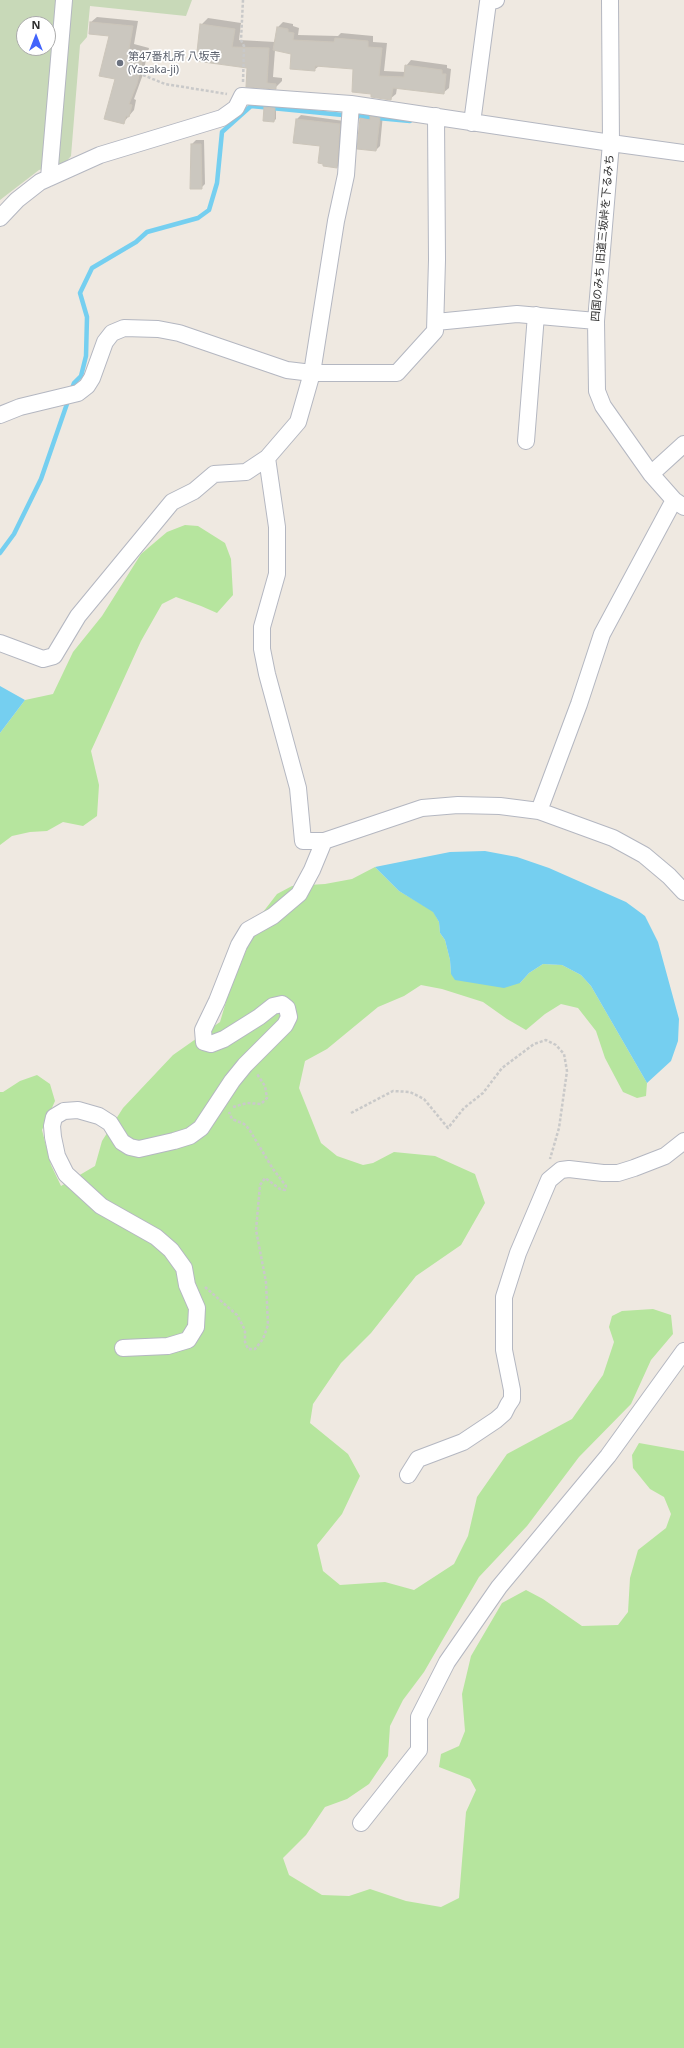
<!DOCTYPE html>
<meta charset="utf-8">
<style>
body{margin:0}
#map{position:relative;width:684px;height:2048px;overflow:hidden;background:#efe9e1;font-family:"Noto Sans",sans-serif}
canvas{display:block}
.north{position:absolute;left:16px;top:16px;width:40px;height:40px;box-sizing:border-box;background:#fff;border:1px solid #ababab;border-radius:50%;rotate:0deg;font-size:11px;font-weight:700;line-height:16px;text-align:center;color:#2e2e2e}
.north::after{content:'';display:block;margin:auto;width:14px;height:18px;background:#4264fb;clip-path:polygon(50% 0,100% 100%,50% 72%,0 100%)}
</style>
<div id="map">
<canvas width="684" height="2048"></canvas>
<div class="north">N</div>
</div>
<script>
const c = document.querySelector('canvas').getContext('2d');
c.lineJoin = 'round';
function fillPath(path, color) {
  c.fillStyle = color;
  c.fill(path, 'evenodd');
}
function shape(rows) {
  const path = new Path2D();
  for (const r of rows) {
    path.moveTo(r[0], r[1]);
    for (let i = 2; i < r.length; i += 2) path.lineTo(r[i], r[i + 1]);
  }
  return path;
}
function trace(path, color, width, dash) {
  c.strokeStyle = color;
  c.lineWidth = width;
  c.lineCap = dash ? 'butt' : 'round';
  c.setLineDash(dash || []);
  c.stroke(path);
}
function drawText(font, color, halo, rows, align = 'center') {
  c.font = font + ' "Noto Sans","Noto Sans JP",sans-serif';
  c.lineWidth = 3.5;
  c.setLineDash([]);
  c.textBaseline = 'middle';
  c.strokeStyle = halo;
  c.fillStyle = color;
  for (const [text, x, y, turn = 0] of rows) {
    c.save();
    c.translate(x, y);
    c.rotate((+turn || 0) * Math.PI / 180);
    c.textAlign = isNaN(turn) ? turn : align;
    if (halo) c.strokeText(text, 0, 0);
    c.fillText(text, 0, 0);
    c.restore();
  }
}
const green = shape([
 [185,525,198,526,225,543,231,559,233,595,217,613,201,606,176,597,162,604,141,641,91,751,99,785,97,816,83,826,63,822,47,831,30,832,12,836,0,845,0,733,25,700,53,694,73,652,102,616,141,554,167,532],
 [375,867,399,891,433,911,439,922,440,933,445,940,450,960,451,974,520,983,529,973,543,964,562,965,581,975,591,986,647,1083,646,1096,637,1098,623,1092,605,1058,596,1031,578,1008,561,1004,545,1014,526,1030,507,1019,483,1002,442,989,421,985,404,996,378,1007,327,1049,305,1061,299,1088,321,1143,337,1156,363,1165,373,1163,394,1152,435,1156,475,1174,485,1203,461,1245,416,1276,371,1333,341,1363,313,1404,310,1423,348,1454,360,1476,342,1514,317,1545,323,1571,340,1585,385,1582,414,1590,454,1564,468,1536,477,1497,507,1454,572,1419,603,1375,614,1342,609,1327,612,1316,622,1311,653,1309,671,1315,673,1334,651,1360,631,1404,579,1457,527,1526,479,1577,424,1672,403,1700,390,1726,388,1756,369,1784,347,1799,325,1807,306,1835,283,1858,289,1875,322,1895,349,1896,370,1889,406,1901,441,1907,459,1898,466,1812,476,1790,470,1779,439,1767,441,1754,459,1746,465,1731,462,1694,471,1656,502,1603,526,1590,543,1599,582,1626,618,1625,628,1612,630,1578,638,1550,666,1528,671,1514,664,1497,650,1489,633,1468,632,1455,639,1443,684,1451,684,2048,0,2048,0,1092,3,1092,20,1081,37,1075,50,1084,55,1101,42,1130,51,1165,61,1186,95,1166,102,1141,123,1108,173,1055,220,1022,228,995,260,916,277,894,292,886,325,884,352,879]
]);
const cemetery = shape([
 [0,0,192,0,186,16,90,6,87,37,80,45,71,156,65,163,39,170,0,200],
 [24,24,48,24,48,48,24,48]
]);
const water = shape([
 [0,686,25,700,0,733],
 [485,851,517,857,549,868,626,902,645,916,658,942,679,1019,678,1041,671,1061,647,1083,591,986,581,975,562,965,543,964,529,973,520,983,504,988,455,980,451,974,450,960,445,940,440,933,439,922,433,912,399,891,375,867,450,852]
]);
const shadow = shape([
 [97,17,138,21,134,44,149,48,142,77,134,99,136,100,134,110,123,123,110,35,90,33,91,22],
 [208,18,241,23,239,40,275,42,278,27,283,22,293,24,293,26,299,28,298,35,338,36,341,33,373,36,373,42,387,43,384,71,405,72,406,66,411,60,447,65,447,68,451,69,449,88,443,93,397,88,396,94,390,99,372,93,354,68,319,66,314,70,292,53,275,50,273,77,282,78,282,81,275,88,247,86,248,67,201,25],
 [267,106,276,106,276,119,274,121,265,108],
 [375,113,383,114,380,146,376,150,360,119,364,115,372,116],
 [301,115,344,121,341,163,337,167,322,145,297,119],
 [196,140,204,140,205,184,201,188,192,144]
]);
const stream = shape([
 [356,116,410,121],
 [71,391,74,383,81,376,86,356,87,317,80,293,92,268,136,242,147,232,198,218,209,210,217,183,222,132,251,106,343,115],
 [0,553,14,534,41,479,69,398]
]);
const building = shape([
 [90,22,133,26,129,49,144,53,137,84,129,104,132,105,129,117,126,116,124,124,104,119,115,79,99,76,109,36,89,34,90,22],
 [200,24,235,29,232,47,269,48,267,83,276,84,276,89,246,87,247,68,196,61,200,24],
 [277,27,288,29,288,32,294,33,293,40,334,42,335,38,368,41,368,47,382,48,379,76,404,77,405,65,442,70,442,74,446,74,444,94,393,88,391,100,371,97,371,94,352,92,353,69,315,66,315,71,290,69,291,54,273,50,277,27],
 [264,107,275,108,274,122,263,121,264,107],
 [370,116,380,118,376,151,357,149,360,118,370,120,370,116],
 [296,119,340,124,337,168,323,166,323,164,318,163,320,146,293,143,296,119],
 [191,144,201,144,202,189,190,189,191,144]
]);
const path = shape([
 [143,75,165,84,227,94],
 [243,82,244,46,241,40,243,0],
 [233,1107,247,1103,261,1104,267,1098,265,1086,257,1074],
 [351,1113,393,1091,410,1092,424,1099,448,1128,464,1108,483,1093,502,1068,534,1044,546,1040,556,1045,564,1054,567,1071,559,1128,550,1159],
 [205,1287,237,1315,245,1330,245,1342,248,1349,255,1349,263,1339,268,1325,266,1282,256,1230,260,1185,265,1178,280,1189,285,1190,286,1186,273,1169,249,1129,244,1124,232,1119,229,1112]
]);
const minor = shape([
 [610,0,611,143,684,153],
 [472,123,488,2,496,0],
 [49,178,64,0],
 [0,218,17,200,40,182,100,155,222,118,236,108,242,96,351,104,611,143,596,321,597,391,603,406,651,474,674,500,684,507],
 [436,322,517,314,596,321],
 [0,415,20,407,78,393,87,386,92,378,105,342,112,333,124,328,158,329,179,333,287,370,312,373,397,373,435,331,437,260,436,116],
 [526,441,536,315],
 [267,458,277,527,277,574,262,627,262,649,267,674,298,788,303,841,324,841,422,808,458,805,500,806,539,811,613,838,644,855,669,876,684,892],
 [651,474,684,444],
 [0,643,43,659,54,656,78,616,172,502,194,491,214,474,246,472,267,458,298,422,312,373,336,221,346,175,351,104],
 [539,811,579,704,602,634,674,500],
 [123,1348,168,1346,188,1340,196,1327,197,1308,187,1285,184,1268,171,1250,156,1237,101,1206,66,1174,57,1156,53,1137,52,1126,54,1117,64,1111,78,1110,99,1116,110,1123,122,1142,130,1147,139,1149,174,1141,190,1136,201,1128,232,1081,245,1065,285,1025,289,1017,287,1008,282,1004,273,1006,259,1017,224,1039,211,1044,204,1042,203,1030,217,1001,239,945,248,930,273,916,299,894,312,870,324,841],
 [408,1475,418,1459,463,1442,496,1420,504,1413,508,1405,512,1399,512,1390,504,1350,504,1297,518,1253,549,1180,561,1170,569,1169,603,1173,618,1173,634,1168,665,1156,684,1141],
 [361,1823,419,1750,419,1717,447,1662,499,1587,608,1456,684,1351]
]);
const markers = [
 [120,63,4,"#6b7280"]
];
const worshipNames = [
 ["第47番札所 八坂寺",128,57],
 ["(Yasaka-ji)",128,70]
];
const streetNames = [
 ["四国のみち 旧道三坂峠を下るみち",603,238,-85]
];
fillPath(green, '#b6e59e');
fillPath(cemetery, '#c8d9b8');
fillPath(water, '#75cff0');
fillPath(shadow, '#0003');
trace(stream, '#75cff0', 4.5);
fillPath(building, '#cbc7bf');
trace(building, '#cbc5ba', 1);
trace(minor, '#b4b7c1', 18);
trace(path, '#c9c9c9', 2.5, [3, 2]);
trace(minor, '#fff', 16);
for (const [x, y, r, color] of markers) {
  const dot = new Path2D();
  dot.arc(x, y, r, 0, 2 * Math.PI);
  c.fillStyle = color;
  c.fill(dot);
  trace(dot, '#fff', 1.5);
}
drawText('11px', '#5b616d', '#fff', worshipNames, 'left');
drawText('11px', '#2e2e2e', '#fff', streetNames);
</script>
